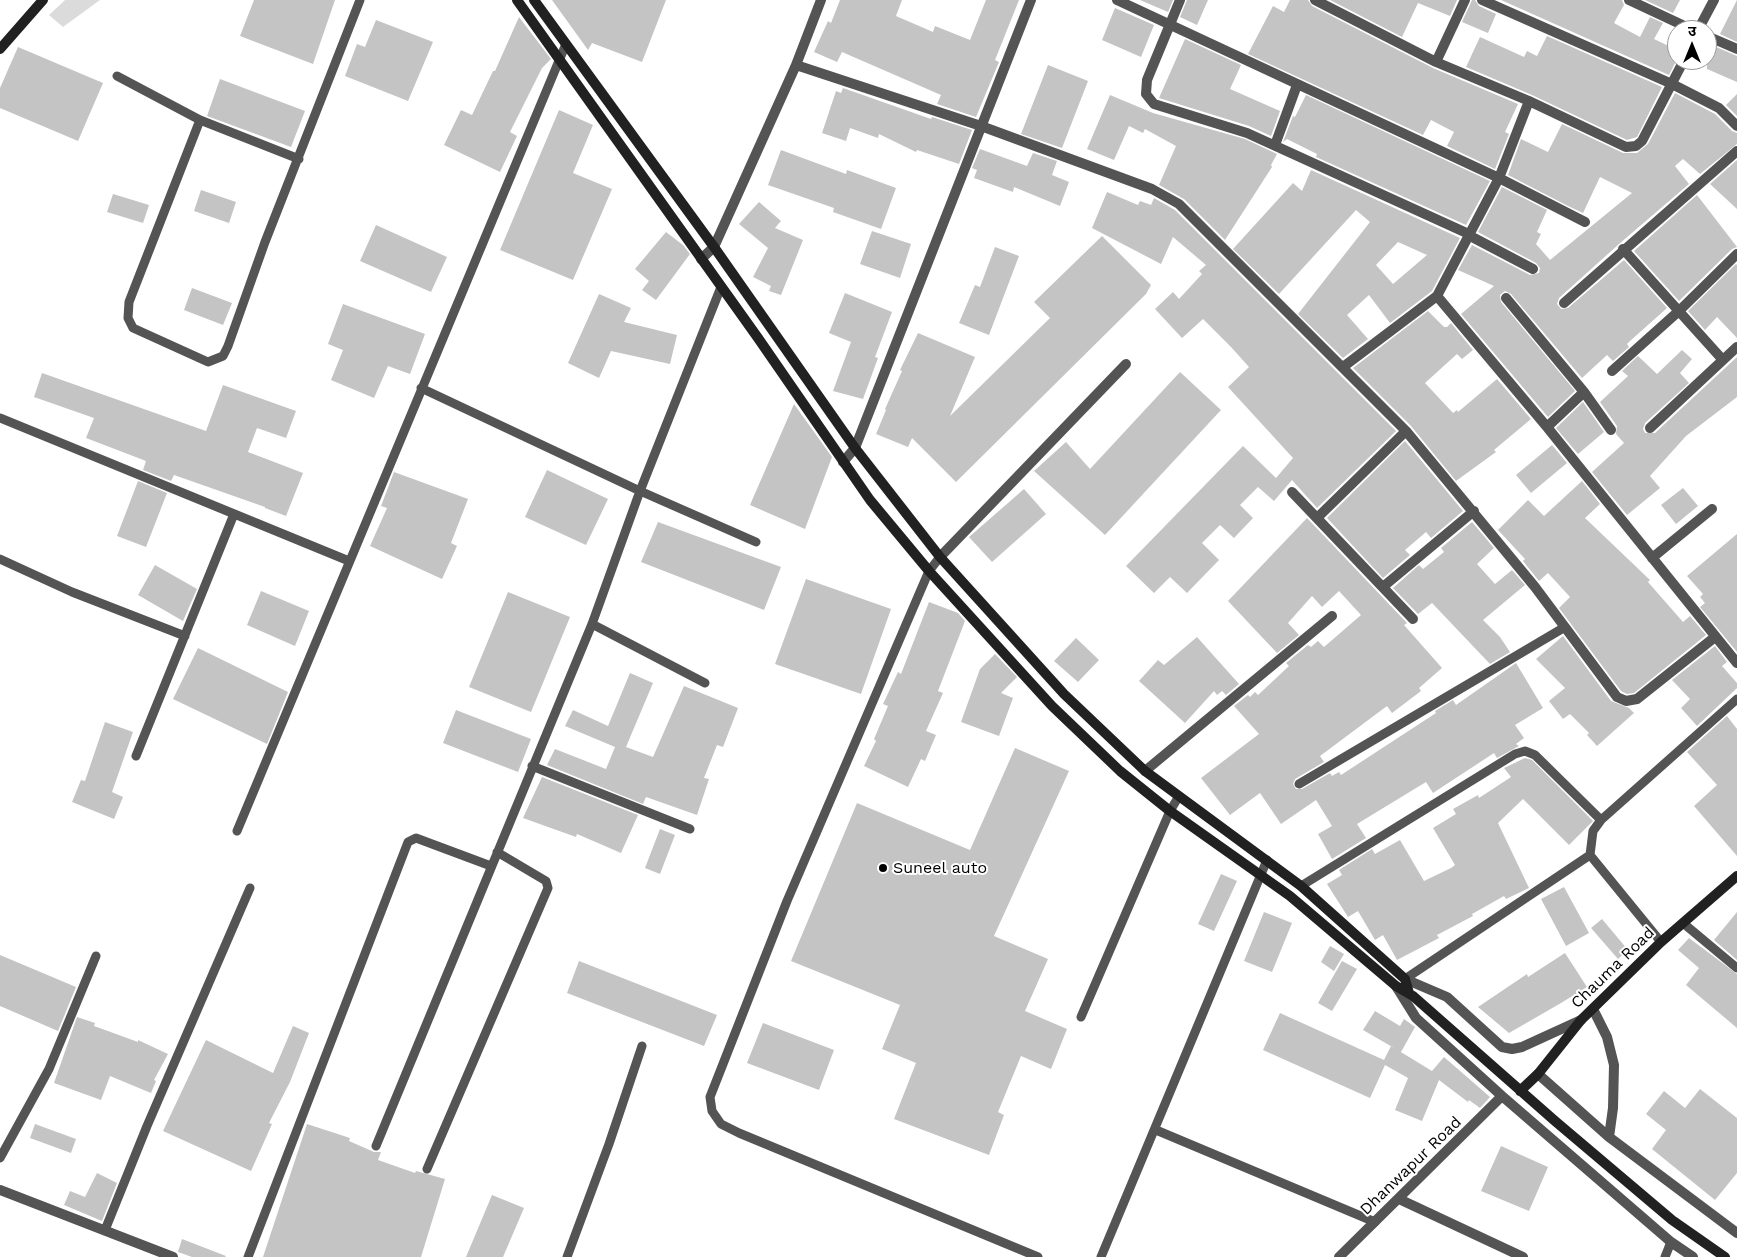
<!DOCTYPE html>
<meta charset="utf-8">
<style>
body{margin:0}
#map{position:relative;width:1737px;height:1257px;overflow:hidden;background:#fff;font-family:"Work Sans","Noto Sans Devanagari",sans-serif}
canvas{display:block}
.north{position:absolute;left:1667px;top:20px;width:50px;height:50px;box-sizing:border-box;background:#fff;border:1px solid #999;border-radius:50%;rotate:0deg;font-size:14px;font-weight:700;line-height:20px;text-align:center;color:#000}
.north::after{content:'';display:block;margin:auto;width:18px;height:22px;background:#000;clip-path:polygon(50% 0,100% 100%,50% 72%,0 100%)}
</style>
<div id="map">
<canvas width="1737" height="1257"></canvas>
<div class="north">उ</div>
</div>
<script>
const c = document.querySelector('canvas').getContext('2d');
c.lineJoin = 'round';
function fillPath(path, color) {
  c.fillStyle = color;
  c.fill(path, 'evenodd');
}
function shape(rows) {
  const path = new Path2D();
  for (const r of rows) {
    path.moveTo(r[0], r[1]);
    for (let i = 2; i < r.length; i += 2) path.lineTo(r[i], r[i + 1]);
  }
  return path;
}
function trace(path, color, width, dash) {
  c.strokeStyle = color;
  c.lineWidth = width;
  c.lineCap = dash ? 'butt' : 'round';
  c.setLineDash(dash || []);
  c.stroke(path);
}
function drawText(font, color, halo, rows, align = 'center') {
  c.font = font + ' "Work Sans",sans-serif';
  c.lineWidth = 4;
  c.setLineDash([]);
  c.textBaseline = 'middle';
  c.strokeStyle = halo;
  c.fillStyle = color;
  for (const [text, x, y, turn = 0] of rows) {
    c.save();
    c.translate(x, y);
    c.rotate((+turn || 0) * Math.PI / 180);
    c.textAlign = isNaN(turn) ? turn : align;
    if (halo) c.strokeText(text, 0, 0);
    c.fillText(text, 0, 0);
    c.restore();
  }
}
const green = shape([
 [65,0,100,0,63,27,49,15]
]);
const building = shape([
 [254,0,335,0,313,64,240,36],
 [552,0,666,0,642,62,592,43,588,50],
 [840,0,902,0,896,16,933,32,935,26,970,40,986,0,1019,0,995,60,999,62,976,117,937,104,941,95,842,52,837,62,814,52,828,21,831,23],
 [1140,0,1173,0,1168,12],
 [1187,0,1208,0,1197,25,1180,17],
 [1290,0,1308,0,1312,6,1433,68,1518,104,1505,132,1509,134,1495,169,1447,146,1454,132,1431,120,1423,135,1248,54,1273,6,1284,12],
 [1330,0,1457,0,1450,16,1418,3,1402,37],
 [1472,0,1475,0,1479,6,1496,14,1488,33,1462,22],
 [1501,0,1622,0,1624,5,1614,23,1640,37,1650,17,1663,23,1654,39,1677,50,1677,59,1669,75],
 [1645,0,1680,0,1673,13],
 [1737,0,1737,42,1720,34],
 [1115,8,1154,25,1141,57,1102,40],
 [519,17,551,59,542,68,510,132,517,136,500,172,444,145,461,110,472,115,493,71,495,71],
 [376,20,433,42,408,101,345,76,357,44,365,47],
 [1547,36,1662,87,1637,137,1627,140,1532,95,1466,67,1480,37,1524,57,1527,51,1537,56],
 [1185,39,1241,65,1230,89,1280,111,1271,136,1249,126,1159,98],
 [1707,43,1737,56,1737,82,1707,69],
 [18,47,103,83,78,141,0,108,0,88],
 [1048,65,1088,81,1062,148,1021,134],
 [220,79,305,111,291,147,207,116],
 [843,88,931,119,932,117,972,130,959,164,917,150,916,152,879,134,878,138,850,128,846,141,822,133,836,91,841,93],
 [1675,93,1715,114,1732,131,1737,133,1737,144,1700,174,1683,159,1675,166,1689,184,1619,244,1559,298,1557,304,1561,309,1568,308,1624,260,1667,308,1630,341,1627,344,1629,347,1613,361,1607,355,1582,378,1511,294,1505,291,1500,295,1501,302,1575,391,1548,417,1461,314,1494,286,1458,270,1472,245,1530,275,1539,273,1540,268,1536,263,1478,232,1502,187,1547,210,1537,232,1541,234,1536,244,1550,260,1632,193,1600,177,1583,213,1568,206,1508,175,1521,139,1548,152,1562,124,1623,153,1637,153,1648,144],
 [1737,94,1737,116,1726,105],
 [1110,95,1153,113,1245,139,1277,154,1271,165,1272,167,1225,240,1184,199,1159,185,1176,146,1145,129,1143,133,1129,126,1114,160,1087,149],
 [1306,95,1490,181,1466,225,1316,157,1317,154,1287,139,1283,142,1293,116,1295,117],
 [559,110,593,125,573,173,612,189,573,280,500,250],
 [980,149,1027,166,1033,153,1057,161,1052,175,1069,182,1060,206,1014,187,1013,192,974,178,977,170,972,168],
 [781,150,846,174,847,170,896,188,881,229,833,212,834,208,768,185],
 [1737,160,1737,209,1710,184],
 [1311,170,1460,238,1432,291,1390,323,1369,295,1347,315,1368,339,1343,358,1298,314,1370,222,1356,210,1279,294,1233,249,1293,183,1302,191],
 [1398,242,1427,255,1393,284,1376,265],
 [201,190,236,202,229,223,194,211],
 [1107,192,1138,205,1140,201,1151,205,1154,198,1175,210,1396,431,1317,508,1292,480,1274,501,1258,487,1240,505,1253,518,1234,538,1220,525,1202,543,1219,560,1187,593,1170,577,1154,593,1126,566,1243,446,1276,478,1293,458,1228,387,1249,367,1231,347,1203,319,1182,338,1155,309,1173,292,1179,299,1202,274,1199,271,1206,265,1173,237,1161,264,1092,228],
 [113,194,149,205,143,223,107,212],
 [1697,195,1737,247,1732,249,1679,301,1634,251],
 [759,202,781,221,775,228,803,240,781,295,769,291,771,286,753,277,768,248,739,224],
 [376,225,447,257,431,292,360,261],
 [872,231,911,244,900,278,860,264],
 [666,232,683,245,690,254,656,300,642,290,649,281,635,269],
 [1102,236,1151,285,1146,294,956,482,912,438,908,447,876,434,886,410,885,409,902,371,900,370,918,333,975,357,950,416,1050,318,1034,302],
 [995,247,1019,256,989,335,959,323,975,285,980,287],
 [1736,264,1737,265,1737,338,1717,317,1705,330,1688,311],
 [192,288,232,303,223,325,184,310],
 [845,293,892,312,875,357,878,358,863,399,833,391,851,342,829,333],
 [599,294,631,308,624,322,677,335,670,364,611,351,599,378,568,363],
 [343,304,425,334,410,374,388,366,374,398,331,380,343,350,328,344],
 [1428,311,1444,327,1447,327,1451,323,1473,350,1462,359,1457,354,1425,383,1453,413,1457,410,1458,412,1497,379,1531,419,1494,450,1496,452,1456,481,1411,426,1353,368],
 [1682,350,1692,359,1680,373,1689,383,1645,423,1643,429,1645,433,1655,433,1737,357,1737,397,1686,436,1650,476,1660,488,1627,515,1592,472,1624,443,1616,434,1617,426,1600,402,1628,376,1622,371,1638,356,1657,374],
 [1180,372,1221,410,1105,535,1034,471,1066,442,1090,469],
 [42,373,206,431,223,385,296,411,286,438,257,428,248,452,303,473,286,516,265,508,265,507,174,475,171,481,143,470,146,461,86,438,94,418,34,397],
 [1583,402,1604,432,1578,454,1556,428],
 [794,404,832,457,805,529,750,505],
 [1405,441,1463,511,1431,538,1426,532,1405,550,1410,555,1383,578,1327,518],
 [1552,445,1567,463,1531,493,1516,475],
 [547,470,608,499,586,545,525,517],
 [394,472,468,499,451,543,457,546,442,579,370,546,387,508,381,506],
 [138,481,167,493,146,547,117,536],
 [1582,481,1600,504,1585,518,1650,580,1648,582,1683,622,1690,616,1706,635,1634,693,1627,694,1621,691,1559,608,1570,597,1548,573,1539,581,1523,561,1525,559,1498,530,1528,500,1544,516],
 [1683,488,1698,506,1676,524,1661,505],
 [1024,489,1046,514,992,562,969,537],
 [1307,518,1407,623,1404,625,1442,668,1419,688,1421,691,1392,713,1387,706,1320,756,1324,762,1295,779,1293,784,1296,789,1302,789,1330,773,1332,776,1339,772,1341,775,1436,713,1435,711,1453,700,1456,705,1516,663,1543,708,1515,725,1524,738,1516,744,1519,746,1497,758,1494,753,1433,793,1426,782,1357,824,1366,838,1332,859,1318,834,1332,826,1316,800,1281,824,1260,793,1230,815,1201,778,1259,734,1234,706,1248,695,1250,697,1255,692,1258,695,1289,666,1286,663,1308,645,1311,647,1318,641,1324,647,1361,615,1339,591,1322,607,1312,596,1288,623,1299,635,1277,653,1228,601],
 [658,522,781,567,764,610,641,562],
 [1472,522,1494,548,1477,564,1495,584,1512,570,1525,585,1483,620,1500,637,1510,652,1490,664,1432,603,1418,614,1393,588,1419,565,1423,569,1444,552,1441,548],
 [1737,534,1737,652,1700,607,1705,603,1700,597,1703,594,1687,576],
 [155,565,197,589,183,621,138,595],
 [806,579,891,609,861,694,775,664],
 [261,591,309,611,295,646,247,625],
 [508,592,570,617,531,712,469,687],
 [929,602,958,613,965,621,938,691,943,693,926,731,936,735,925,761,921,759,908,787,864,766,876,741,874,739,888,706,883,704,898,672,901,674],
 [1563,636,1611,701,1629,708,1634,713,1597,746,1587,735,1589,733,1570,714,1563,719,1549,701,1565,688,1536,659],
 [1197,637,1239,684,1226,695,1222,691,1217,695,1214,691,1185,723,1139,681,1158,660,1164,665],
 [1076,638,1099,660,1078,682,1054,661],
 [1715,646,1727,662,1722,666,1737,683,1737,688,1697,726,1681,708,1690,699,1672,680],
 [198,648,288,692,267,744,173,699],
 [995,654,1017,677,1001,693,1013,698,999,736,961,722,980,669],
 [630,673,653,683,626,747,653,757,684,686,738,708,723,747,717,745,704,778,709,779,697,815,646,797,643,804,547,765,555,749,606,769,615,747,565,726,573,710,608,726],
 [456,710,531,739,518,772,443,743],
 [1727,716,1737,729,1737,856,1694,806,1717,785,1687,752],
 [105,722,133,732,112,792,123,797,114,819,72,802,81,780,85,781],
 [1015,748,1069,771,994,936,1048,959,1025,1011,1067,1029,1051,1069,1021,1056,998,1112,1004,1115,989,1155,894,1119,916,1063,882,1049,900,1005,791,961,857,803,970,850],
 [1525,758,1532,760,1593,821,1569,845,1523,799,1498,823,1529,888,1506,899,1504,896,1472,914,1473,916,1437,935,1439,938,1397,960,1383,935,1375,940,1358,911,1348,917,1327,884,1342,875,1339,870,1372,849,1375,854,1400,840,1424,881,1451,868,1455,865,1433,828,1456,814,1453,809,1478,795,1479,798,1511,777,1504,768],
 [542,777,638,815,621,853,577,834,576,837,523,818],
 [660,829,675,835,660,874,645,868],
 [1221,874,1237,881,1214,931,1198,924],
 [1564,887,1589,933,1566,946,1541,899],
 [1264,912,1292,923,1272,972,1244,961],
 [1737,912,1737,960,1714,940],
 [1602,919,1628,950,1618,959,1591,928],
 [1689,938,1737,974,1737,1028,1686,985,1699,968,1678,950],
 [1330,946,1344,954,1334,971,1321,962],
 [1565,953,1587,987,1561,1003,1509,1033,1478,1007,1527,974,1528,977],
 [0,955,76,987,58,1031,0,1006],
 [579,961,717,1015,704,1046,567,993],
 [1342,961,1357,969,1332,1011,1318,1003],
 [1375,1011,1400,1026,1404,1019,1415,1027,1401,1052,1363,1030],
 [1280,1013,1384,1060,1391,1046,1432,1071,1444,1057,1490,1097,1480,1108,1469,1100,1468,1102,1439,1080,1422,1121,1395,1110,1408,1078,1385,1065,1370,1098,1263,1050],
 [77,1017,95,1023,94,1026,138,1042,138,1040,168,1054,154,1080,156,1081,151,1093,110,1076,101,1100,54,1083],
 [763,1023,834,1050,819,1090,747,1063],
 [293,1026,309,1033,290,1082,269,1123,272,1124,251,1171,163,1131,206,1040,273,1073],
 [1700,1089,1737,1118,1737,1173,1715,1200,1652,1149,1666,1130,1646,1114,1664,1091,1685,1108],
 [35,1124,76,1139,71,1153,30,1138],
 [307,1124,350,1138,349,1141,374,1152,381,1152,378,1160,415,1173,416,1171,445,1179,421,1257,263,1257],
 [1501,1146,1548,1167,1529,1211,1481,1191],
 [97,1173,117,1183,102,1221,64,1205,70,1191,85,1197],
 [492,1195,524,1208,503,1257,466,1257],
 [182,1239,226,1256,225,1257,192,1257,178,1252]
]);
const lane = shape([
 [117,76,200,120,299,159],
 [200,120,129,302,128,318,133,328,208,362,223,356,228,346,265,242,360,0],
 [421,388,640,491,756,542],
 [0,418,349,561],
 [940,557,929,571,787,901,710,1097,712,1111,721,1124,739,1133,1038,1257],
 [0,559,72,592,185,636],
 [592,624,705,683],
 [136,756,234,514],
 [532,766,690,829],
 [1299,784,1565,627],
 [237,831,566,44],
 [1301,886,1515,754,1525,751,1535,755,1601,820],
 [1683,923,1737,968],
 [1661,942,1590,855,1593,831,1601,820,1737,699],
 [1405,979,1590,855],
 [1081,1017,1170,811,1179,796],
 [1156,1130,1375,1222],
 [376,1146,592,624,640,491,721,287],
 [0,1158,49,1069,96,956],
 [427,1169,548,888,546,881,497,852],
 [105,1230,147,1126,250,888],
 [248,1257,408,842,416,838,491,866],
 [567,1257,609,1144,642,1046],
 [1101,1257,1267,860],
 [1665,1257,1671,1242]
]);
const street = shape([
 [1117,0,1499,178,1585,222],
 [1180,0,1147,80,1146,94,1154,104,1247,133,1471,235],
 [1315,0,1436,62,1529,101,1626,147,1636,146,1642,141,1684,60],
 [1482,0,1672,84,1719,108,1737,126],
 [1629,0,1693,30],
 [1698,30,1714,0],
 [1707,36,1737,49],
 [1436,62,1465,0],
 [796,65,981,126,1152,189,1179,204,1406,431,1535,587,1617,697,1626,701,1637,699,1715,637],
 [1275,145,1297,85],
 [1474,238,1533,269],
 [1623,249,1722,359],
 [701,259,714,247,796,65,821,0],
 [1437,296,1547,427,1737,663],
 [1506,298,1584,392,1611,430],
 [1564,303,1737,151],
 [1343,367,1437,296,1499,178,1529,101],
 [1612,371,1680,310,1737,254],
 [1547,427,1584,392],
 [1650,428,1737,347],
 [843,462,855,448,1031,0],
 [1292,492,1413,619],
 [1318,517,1406,431],
 [940,557,1126,364],
 [1652,558,1712,509],
 [1384,586,1474,511],
 [1145,771,1332,616],
 [1405,979,1447,997,1502,1047,1512,1049,1522,1047,1581,1020],
 [1396,986,1416,1018,1502,1096,1671,1242,1693,1257],
 [1593,1009,1607,1037,1614,1065,1613,1108,1609,1137],
 [1538,1074,1609,1137,1737,1233],
 [0,1190,173,1257],
 [1399,1199,1523,1257],
 [1339,1257,1502,1096]
]);
const secondary = shape([
 [517,0,758,338,870,500,929,571,1052,706,1120,771,1170,811,1290,896,1396,986,1413,996,1555,1121,1672,1220,1725,1257],
 [534,0,714,247,855,448,940,557,1064,694,1145,771,1301,886,1405,979,1409,993],
 [0,49,43,0],
 [1520,1091,1538,1074,1581,1020,1661,942,1737,876]
]);
const markers = [
 [883,868,5,"#000"]
];
const poiNames = [
 ["Suneel auto",893,868]
];
const streetNames = [
 ["Chauma Road",1613,968,-44],
 ["Dhanwapur Road",1411,1166,-44]
];
fillPath(green, '#dbdbdb');
fillPath(building, '#c4c4c4');
trace(lane, '#545454', 9);
trace(street, '#545454', 10);
trace(secondary, '#212121', 10);
for (const [x, y, r, color] of markers) {
  const dot = new Path2D();
  dot.arc(x, y, r, 0, 2 * Math.PI);
  c.fillStyle = color;
  c.fill(dot);
  trace(dot, '#fff', 2);
}
drawText('16px', '#000', '#fff', poiNames, 'left');
drawText('16px', '#000', '#fff', streetNames);
</script>
